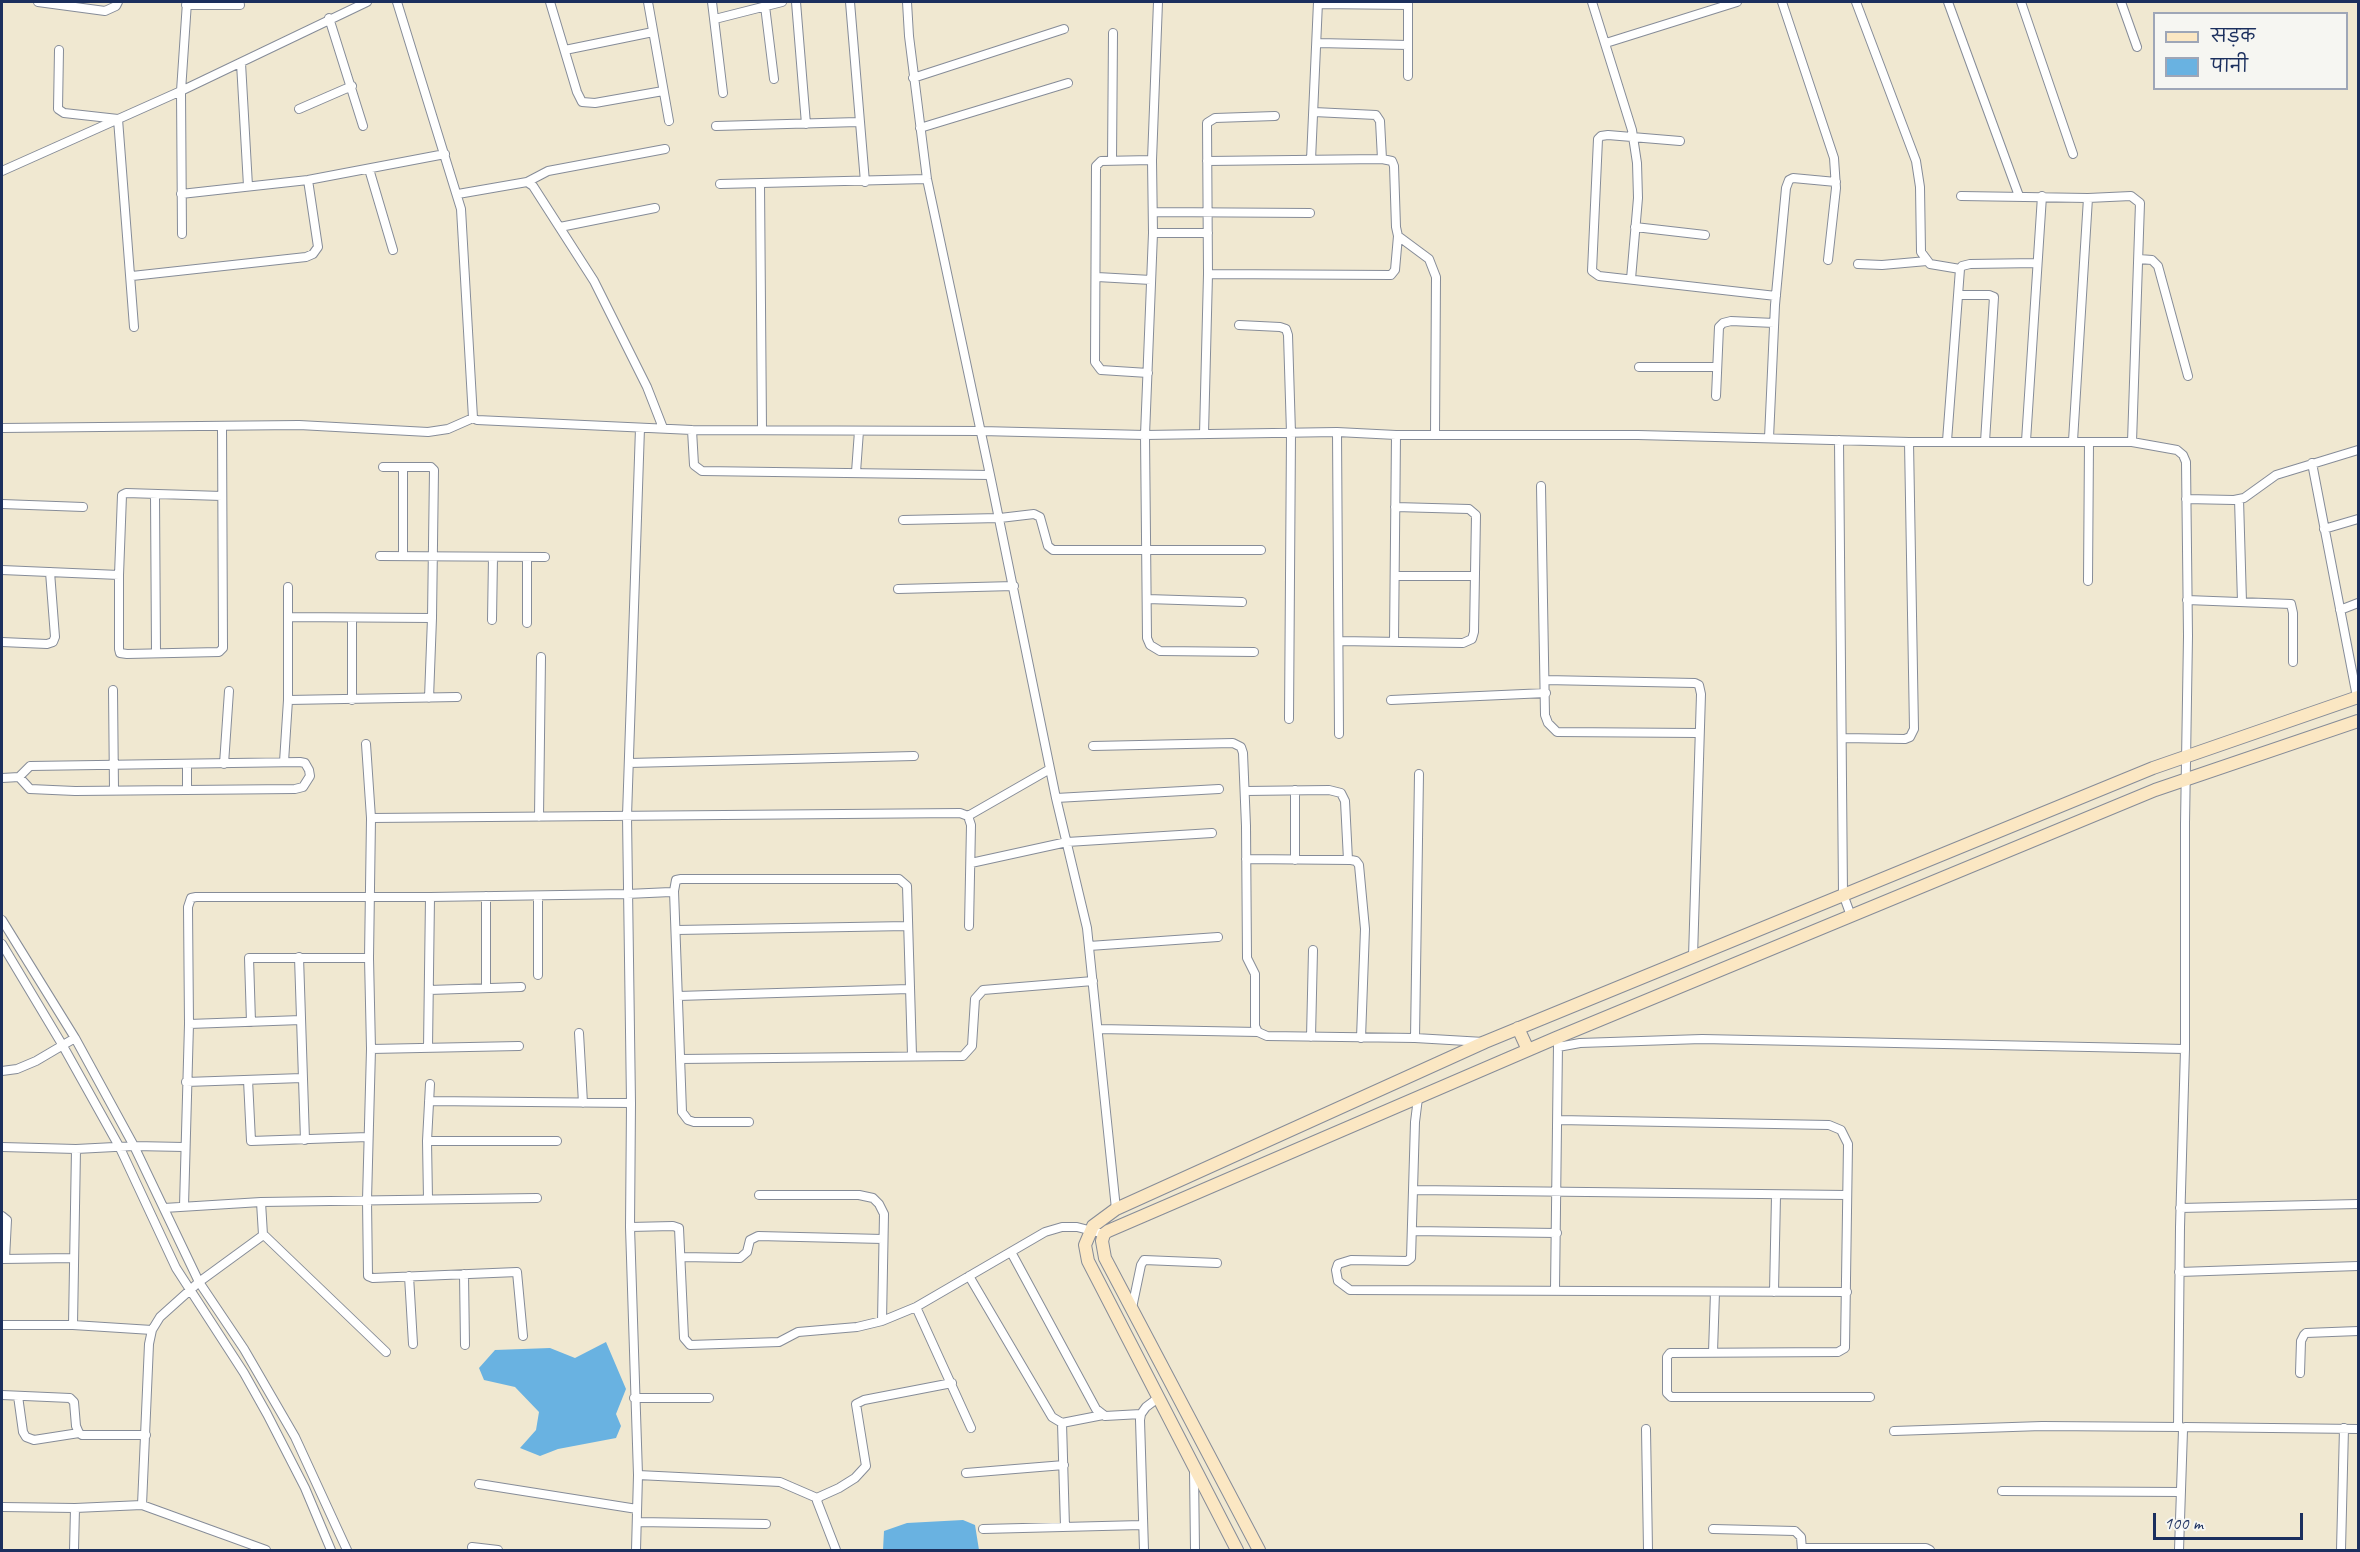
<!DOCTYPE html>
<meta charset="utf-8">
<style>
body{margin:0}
#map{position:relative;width:2360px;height:1552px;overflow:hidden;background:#f0e8d1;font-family:Caveat,"Playpen Sans Deva",sans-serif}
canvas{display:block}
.frame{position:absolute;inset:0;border:3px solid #1b2f5e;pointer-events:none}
.legend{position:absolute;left:2153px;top:12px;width:195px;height:78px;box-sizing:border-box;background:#f6f6f2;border:2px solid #9ea6b7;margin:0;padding:8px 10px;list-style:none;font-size:18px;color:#1b2f5e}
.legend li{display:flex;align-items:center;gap:12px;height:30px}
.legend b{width:30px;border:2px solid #9ea6b7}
.scale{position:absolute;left:2153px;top:1513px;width:150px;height:27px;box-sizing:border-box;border:3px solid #1b2f5e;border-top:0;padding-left:8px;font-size:18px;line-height:21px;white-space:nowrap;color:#1b2f5e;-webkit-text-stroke:4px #f6f6f2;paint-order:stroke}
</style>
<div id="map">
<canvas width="2360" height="1552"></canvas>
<div class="frame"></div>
<ul class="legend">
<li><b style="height:8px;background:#fbe7c3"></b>सड़क</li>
<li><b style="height:16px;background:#69b2e1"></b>पानी</li>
</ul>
<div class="scale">100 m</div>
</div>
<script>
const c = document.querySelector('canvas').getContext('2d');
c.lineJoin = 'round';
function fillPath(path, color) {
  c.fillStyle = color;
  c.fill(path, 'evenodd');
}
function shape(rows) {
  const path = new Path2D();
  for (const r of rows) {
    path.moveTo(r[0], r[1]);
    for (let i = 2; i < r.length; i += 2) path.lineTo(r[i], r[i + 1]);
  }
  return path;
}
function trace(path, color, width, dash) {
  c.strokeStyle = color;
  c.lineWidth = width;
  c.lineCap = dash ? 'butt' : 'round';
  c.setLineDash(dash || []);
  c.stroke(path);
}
const water = shape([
 [606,1342,626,1389,616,1414,621,1426,616,1438,558,1449,540,1456,520,1448,536,1430,539,1412,515,1387,484,1380,479,1368,495,1350,550,1348,575,1358],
 [963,1520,975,1525,979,1550,883,1550,884,1531,907,1523]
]);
const street = shape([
 [38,2,105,11,116,6,118,2],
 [397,2,461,209,473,418],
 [550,2,577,92,582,102,595,103,663,91],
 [648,2,669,121],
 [712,2,723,93],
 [796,2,806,124],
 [850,2,865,182],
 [907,2,909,36,927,179,990,475,1056,798,1087,928,1116,1209],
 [1158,2,1152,160,1153,233,1145,435,1147,638,1150,645,1160,651,1254,652],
 [1592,2,1632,130,1637,163,1638,198,1631,279],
 [1782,2,1834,158,1836,188,1828,260],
 [1856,2,1916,161,1920,187,1921,252,1930,264,1960,269],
 [1948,2,2019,196],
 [2021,2,2073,154],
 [2121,2,2137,47],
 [1318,4,1408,5],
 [186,5,240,5],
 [765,6,774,79],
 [329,18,363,126],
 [715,19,782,2],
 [1318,43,1408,45],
 [1606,43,1737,2],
 [59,50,58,109,64,113,118,119,134,327],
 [565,50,653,32],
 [241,63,248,186],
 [1408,76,1408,2],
 [913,78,1064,29],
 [299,109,352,86],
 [1314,112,1376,115,1380,121,1382,159],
 [716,126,858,122],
 [920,128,1068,83],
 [1680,141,1608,135,1601,136,1598,139,1592,271,1599,276,1776,296],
 [1311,160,1318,2],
 [1112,161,1113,33],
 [1207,161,1382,159,1392,161,1394,166,1396,227,1398,236,1429,259,1436,277,1435,435],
 [369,169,393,250],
 [2,171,181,91,367,2],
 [527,182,533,186,594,281,647,387,663,428],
 [720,184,927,179],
 [760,184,762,429],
 [181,194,308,180,445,154],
 [458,194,527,182,548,171,665,149],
 [1961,196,2088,198,2131,196,2140,203,2132,442],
 [1153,212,1310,213],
 [560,227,655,208],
 [1635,227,1705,235],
 [1153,233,1208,233],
 [182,234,181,91,187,2],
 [2139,259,2152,260,2158,266,2188,376],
 [1858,264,1882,265,1927,261],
 [1208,274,1391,275,1395,270,1398,236],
 [132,276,306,257,313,254,318,247,308,180],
 [1097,277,1151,280],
 [1958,295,1989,295,1994,297,1985,442],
 [1239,325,1280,327,1286,329,1288,335,1291,433,1289,719],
 [1639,367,1717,367],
 [1148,373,1101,370,1095,362,1096,166,1101,161,1152,160],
 [1716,396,1719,327,1723,323,1731,321,1774,323],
 [2,428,299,425,428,432,448,429,473,418,477,420,692,430,981,431,1145,435,1337,432,1396,435,1638,435,1909,442,2132,442,2177,450,2183,455,2186,462,2188,636,2185,824,2185,1049,2180,1227,2178,1427],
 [692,430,694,465,702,471,990,475],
 [1337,432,1339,734],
 [1204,434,1208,274,1207,123,1215,118,1275,116],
 [1769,438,1775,305,1786,188,1789,180,1793,178,1836,182],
 [1839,440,1843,894,1851,916],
 [1947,441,1960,269,1962,266,1970,264,2037,263],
 [2026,441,2042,196],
 [2073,441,2088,198],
 [2312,463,2357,697],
 [383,467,431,467,434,470,432,618,429,698],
 [856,472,859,431],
 [1541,486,1545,715,1548,723,1557,732,1698,733],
 [155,495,156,653],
 [222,496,126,493,122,495,119,575,119,649,120,653,127,654,219,652,223,648,222,427],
 [2186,499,2234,500,2244,498,2276,475,2358,450],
 [2239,499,2242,602],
 [2,504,83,507],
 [903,520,1000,518,1034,514,1040,517,1048,546,1053,550,1261,550],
 [2324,529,2358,519],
 [380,556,545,557],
 [403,556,403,467],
 [527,557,527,623],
 [2,570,119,575],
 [1395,576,1475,576],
 [2088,581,2089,442],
 [898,589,1014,586],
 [1147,599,1242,602],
 [2187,600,2291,604,2293,613,2293,662],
 [2340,610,2358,603],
 [288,617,432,618],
 [492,620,493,557],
 [1339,641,1463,643,1472,639,1474,632,1476,515,1469,509,1395,507],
 [1394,641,1396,435],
 [2,642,47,644,53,642,55,637,50,572],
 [1545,680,1695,683,1699,685,1701,694,1693,957],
 [113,690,114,790],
 [288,700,457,697],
 [352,700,352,618],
 [1391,700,1546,693],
 [1843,738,1905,739,1910,737,1914,729,1909,442],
 [366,744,371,818,369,958,371,1049,367,1200,368,1276,373,1278,517,1272,523,1336],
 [1093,746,1233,743,1241,747,1243,753,1246,826,1247,958,1255,974,1255,1026,1258,1032],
 [284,762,288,700,288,587],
 [629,763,914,756],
 [224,764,229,691],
 [2,778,19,777,30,789,75,791,295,789,303,787,310,776,309,770,305,763,300,762,30,766,19,777],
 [187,790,187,765],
 [1245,791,1329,790,1341,793,1345,801,1348,860],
 [1056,798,1219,789],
 [968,816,1050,769],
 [539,817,541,657],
 [371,818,960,813,968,816,971,825,969,926],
 [1246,859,1351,860,1356,861,1359,865,1365,929,1361,1038],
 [1295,860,1295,790],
 [971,863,1067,842,1212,833],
 [674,891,682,1112,688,1120,694,1122,749,1122],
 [538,896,538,975],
 [2,920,75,1038,134,1146,199,1282,244,1349,295,1437,347,1550],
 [676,930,908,926],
 [2,944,63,1046,120,1148,176,1268,244,1373,267,1414,305,1488,331,1550],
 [1089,946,1218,937],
 [299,957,305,1140],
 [486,988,486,896],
 [429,990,521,987],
 [678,996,909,989],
 [251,1022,249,958,369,958],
 [189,1024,301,1020],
 [1098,1029,1258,1032,1267,1036,1415,1038,1484,1042],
 [579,1033,583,1103],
 [1311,1037,1313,950],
 [1415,1038,1419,774],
 [1558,1047,1580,1043,1702,1039,2185,1049],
 [428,1048,430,897],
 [371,1049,519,1046],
 [680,1059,963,1056,972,1046,975,999,983,990,1093,981],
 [2,1071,17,1069,36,1061,75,1038],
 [248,1080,251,1141,368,1137],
 [186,1082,302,1078],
 [1418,1098,1415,1122,1411,1258,1407,1261,1351,1260,1338,1264,1336,1270,1338,1281,1350,1290,1847,1292],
 [429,1101,631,1103],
 [1558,1120,1829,1125,1841,1130,1848,1144,1845,1348,1838,1352,1670,1353,1667,1357,1667,1393,1671,1397,1870,1397],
 [427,1141,430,1084],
 [2,1147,76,1149,134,1146,184,1147],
 [1414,1190,1847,1195],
 [759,1195,859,1195,873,1198,879,1204,884,1214,882,1321],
 [428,1199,427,1141,557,1141],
 [261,1202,263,1235],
 [184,1206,189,1024,188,907,191,898,196,897,430,897,627,894,671,892,674,891,676,880,681,879,899,879,907,886,912,1055],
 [164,1208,261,1202,537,1198],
 [2180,1208,2358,1204],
 [2,1216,7,1220,5,1259],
 [630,1227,673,1226,679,1228,684,1338,690,1345,779,1342,798,1332,857,1327,882,1321,916,1307,1045,1232,1062,1227,1077,1227,1104,1234],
 [1412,1231,1557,1233],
 [1011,1252,1096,1409,1105,1416,1141,1414],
 [681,1257,740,1258,747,1252,750,1240,758,1236,883,1239],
 [2,1259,74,1258],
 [2179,1272,2358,1266],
 [464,1274,465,1345],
 [409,1276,413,1344],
 [969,1276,1052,1417,1062,1423,1103,1415],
 [1555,1290,1558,1044],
 [1774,1292,1776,1196],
 [916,1307,971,1428],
 [1132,1308,1141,1265,1144,1260,1217,1263],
 [2,1325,73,1325,152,1330],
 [73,1325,76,1149],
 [1713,1352,1715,1292],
 [2300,1373,2301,1341,2304,1335,2306,1333,2358,1331],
 [2,1395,70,1398,74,1402,76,1426,79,1433,82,1435,146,1435],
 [18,1396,23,1432,26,1437,34,1440,79,1433],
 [634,1398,709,1398],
 [1062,1423,1065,1527],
 [1646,1429,1648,1550],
 [1894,1431,2042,1426,2181,1427],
 [1194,1470,1195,1550],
 [966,1473,1064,1465],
 [638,1475,780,1482,817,1498],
 [479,1484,637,1509],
 [2002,1491,2181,1492],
 [142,1505,149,1344,152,1330,160,1317,199,1282,262,1236,265,1236,386,1352],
 [2,1507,75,1508,142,1505,266,1550],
 [637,1522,766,1524],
 [983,1529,1142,1525],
 [1713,1529,1795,1531,1801,1537,1802,1550],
 [472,1547,498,1550],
 [1802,1548,1926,1548,1930,1550],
 [74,1550,75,1508],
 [636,1550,638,1475,630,1227,631,1103,627,816,640,428],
 [836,1550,817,1501,819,1497,839,1488,855,1478,866,1466,856,1404,864,1400,952,1383],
 [1144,1550,1140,1420,1141,1414,1146,1407,1158,1398],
 [2179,1550,2183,1430,2185,1427,2358,1429],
 [2341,1550,2344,1428]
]);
const secondary = shape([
 [1518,1028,1528,1050],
 [1237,1550,1088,1261,1085,1245,1093,1226,1116,1209,1485,1042,2153,768,2358,697],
 [1259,1550,1105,1258,1102,1241,1104,1234,1108,1231,1556,1038,2155,790,2358,721]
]);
fillPath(water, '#69b2e1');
trace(street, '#868c98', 10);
trace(secondary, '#868c98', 14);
trace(street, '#fff', 8);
trace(secondary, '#fbe7c3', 12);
</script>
